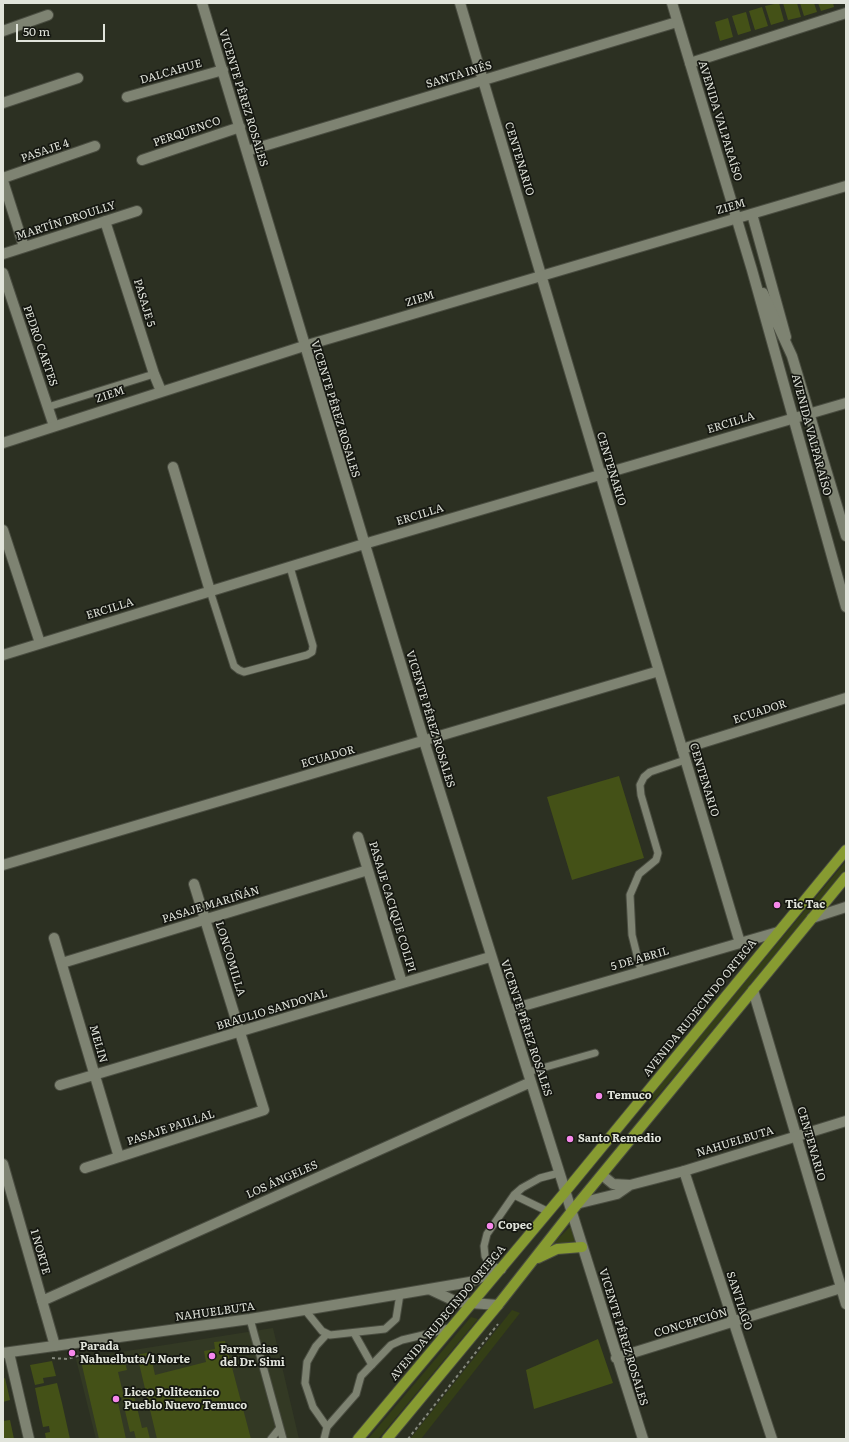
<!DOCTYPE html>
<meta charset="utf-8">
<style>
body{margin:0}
#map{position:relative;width:849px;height:1442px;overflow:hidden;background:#2c3022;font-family:Literata,serif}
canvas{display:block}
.frame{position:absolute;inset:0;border:4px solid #e1e4db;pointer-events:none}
.scale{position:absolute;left:16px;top:24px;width:89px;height:18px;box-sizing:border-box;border:2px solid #e1e4db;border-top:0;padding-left:5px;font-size:12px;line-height:14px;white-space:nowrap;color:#e1e4db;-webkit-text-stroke:3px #151711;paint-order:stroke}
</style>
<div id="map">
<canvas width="849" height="1442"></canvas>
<div class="frame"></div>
<div class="scale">50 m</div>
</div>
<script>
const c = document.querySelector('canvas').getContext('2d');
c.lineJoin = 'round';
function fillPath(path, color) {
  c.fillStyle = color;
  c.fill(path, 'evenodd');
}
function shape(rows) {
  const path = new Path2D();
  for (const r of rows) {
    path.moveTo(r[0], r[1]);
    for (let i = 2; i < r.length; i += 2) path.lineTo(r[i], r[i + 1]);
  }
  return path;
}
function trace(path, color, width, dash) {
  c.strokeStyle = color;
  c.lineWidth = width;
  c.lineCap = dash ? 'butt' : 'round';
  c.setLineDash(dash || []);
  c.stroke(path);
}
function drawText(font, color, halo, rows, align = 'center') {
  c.font = font + ' Literata,serif';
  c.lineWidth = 3.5;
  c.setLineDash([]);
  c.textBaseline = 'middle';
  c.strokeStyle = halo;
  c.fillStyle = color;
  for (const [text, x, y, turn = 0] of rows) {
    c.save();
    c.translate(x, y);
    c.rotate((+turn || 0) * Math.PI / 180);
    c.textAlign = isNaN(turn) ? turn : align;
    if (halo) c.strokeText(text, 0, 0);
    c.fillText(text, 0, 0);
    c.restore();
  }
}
const built = shape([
 [273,1328,299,1439,96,1439,76,1359]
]);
const green = shape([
 [846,861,846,869,650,1105,648,1099],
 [571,1226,575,1241,555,1246,554,1243],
 [512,1310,520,1313,421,1439,410,1439],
 [471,1317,478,1319,384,1432,378,1439,368,1439]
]);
const building = shape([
 [779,3,784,21,771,25,765,6],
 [783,3,797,3,801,17,788,20],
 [800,3,814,3,817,12,804,16],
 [818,3,833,3,834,7,821,11],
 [762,7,768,26,755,30,749,11],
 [746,12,751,31,738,35,732,16],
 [728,18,733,37,720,41,715,22],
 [619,776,644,858,572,880,547,797],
 [598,1339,613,1383,534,1409,526,1370],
 [225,1341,251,1439,157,1439,137,1355,150,1352,155,1375,206,1362,204,1351,215,1349,214,1342],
 [123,1354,127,1370,118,1372,124,1397,117,1398,126,1439,99,1439,81,1361,104,1356,105,1359],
 [52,1361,56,1376,43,1378,44,1383,35,1385,30,1365],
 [5,1378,10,1400,3,1402,3,1379],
 [57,1383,62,1403,70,1439,46,1439,45,1433,50,1432,49,1426,43,1427,35,1388],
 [134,1395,142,1428,147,1427,150,1439,136,1439,134,1431,130,1432,122,1398],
 [10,1420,14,1439,3,1439,3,1421]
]);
const path = shape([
 [52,1358,67,1359,85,1354],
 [408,1439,498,1324]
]);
const service = shape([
 [48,407,154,374],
 [210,591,234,666,239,670,244,672,307,655,312,652,313,646,290,567],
 [641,971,632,935,630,895,639,874,656,860,658,853,641,795,640,785,644,777,650,772,685,760],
 [528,1072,595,1053],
 [514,1195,549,1212],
 [501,1269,490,1265,485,1256,484,1246,487,1234,514,1195,522,1188,540,1178,559,1173],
 [305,1310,322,1331,330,1335,385,1329,396,1319,400,1294],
 [250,1319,283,1439],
 [354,1333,372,1365],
 [327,1334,316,1346,307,1362,305,1383,313,1407,327,1427],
 [271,1439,279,1429],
 [324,1439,327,1427,356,1394,361,1376,391,1345,402,1340,436,1332,451,1327]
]);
const minor = shape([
 [202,3,424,741,643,1439],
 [460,3,740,943],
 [3,31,48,15],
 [690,63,846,13],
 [127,97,223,70],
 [3,103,78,78],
 [247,151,677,22],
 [142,160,240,127],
 [3,178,95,146],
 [3,181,24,247],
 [105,221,154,374,161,391],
 [3,254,137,211],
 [3,273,54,426],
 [173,467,210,591],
 [3,530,40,643],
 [3,655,364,544,846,403],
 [682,749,846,698],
 [358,837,402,983],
 [3,865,659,671],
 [812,918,846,907],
 [54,938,119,1157],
 [62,963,368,870],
 [753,990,846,1304],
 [509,1010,778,932],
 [60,1085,490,957],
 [3,1164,55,1346],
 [85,1168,264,1110,194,884],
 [684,1171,772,1439],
 [42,1301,531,1082],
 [9,1353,29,1439],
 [616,1358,841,1288]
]);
const tertiary = shape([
 [752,214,786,337],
 [3,443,304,346,846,186],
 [602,1175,613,1184,630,1185,684,1171,846,1121],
 [580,1203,617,1194,630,1185]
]);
const secondary = shape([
 [672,3,752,270,846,607],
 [763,293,792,356,846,536],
 [429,1289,457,1302,498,1305],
 [3,1353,250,1319,400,1294,470,1282,501,1269]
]);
const primary = shape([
 [538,1258,557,1249,582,1247],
 [358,1439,565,1192,846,850],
 [387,1439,498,1305,571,1212,846,877]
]);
const markers = [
 [777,905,4,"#f788eb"],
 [599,1096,4,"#f788eb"],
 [570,1139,4,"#f788eb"],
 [490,1226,4,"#f788eb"],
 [72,1353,4,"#f788eb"],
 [212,1356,4,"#f788eb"],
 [116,1399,4,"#f788eb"]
];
const streetNames = [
 ["DALCAHUE",171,72,-16],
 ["SANTA INÉS",459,75,-17],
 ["VICENTE PÉREZ ROSALES",243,98,73],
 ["AVENIDA VALPARAÍSO",720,121,73],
 ["PERQUENCO",187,132,-19],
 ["PASAJE 4",45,151,-19],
 ["CENTENARIO",519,159,73],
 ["ZIEM",731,207,-16],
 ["MARTÍN DROULLY",66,221,-18],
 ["ZIEM",420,299,-17],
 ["PASAJE 5",144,303,73],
 ["PEDRO CARTES",40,346,71],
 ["ZIEM",110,395,-18],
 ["VICENTE PÉREZ ROSALES",335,409,73],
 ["ERCILLA",731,423,-17],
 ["AVENIDA VALPARAÍSO",811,435,75],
 ["CENTENARIO",611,469,73],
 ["ERCILLA",420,515,-17],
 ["ERCILLA",110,609,-17],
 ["ECUADOR",760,712,-18],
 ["VICENTE PÉREZ ROSALES",430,719,73],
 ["ECUADOR",328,757,-16],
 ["CENTENARIO",704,780,73],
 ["PASAJE MARIÑÁN",211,905,-17],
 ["PASAJE CACIQUE COLIPI",392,907,73],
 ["LONCOMILLA",230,959,73],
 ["5 DE ABRIL",640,959,-16],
 ["AVENIDA RUDECINDO ORTEGA",700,1008,-51],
 ["BRAULIO SANDOVAL",272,1010,-17],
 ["VICENTE PÉREZ ROSALES",526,1028,72],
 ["MELIN",98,1044,74],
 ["PASAJE PAILLAL",171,1128,-18],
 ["NAHUELBUTA",735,1142,-17],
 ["CENTENARIO",811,1144,74],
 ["LOS ÁNGELES",282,1180,-24],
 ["1 NORTE",40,1252,74],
 ["SANTIAGO",739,1301,72],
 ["NAHUELBUTA",215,1312,-8],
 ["AVENIDA RUDECINDO ORTEGA",448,1313,-50],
 ["CONCEPCIÓN",691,1323,-17],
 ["VICENTE PÉREZ ROSALES",623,1337,73]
];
const poiNames = [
 ["Tic Tac",785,905],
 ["Temuco",607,1096],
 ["Santo Remedio",578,1139],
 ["Copec",498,1226],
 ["Parada",80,1347],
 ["Nahuelbuta/1 Norte",80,1360],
 ["Farmacias",220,1350],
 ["del Dr. Simi",220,1363],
 ["Liceo Politecnico",124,1393],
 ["Pueblo Nuevo Temuco",124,1406]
];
fillPath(built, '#333924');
fillPath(green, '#343e16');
fillPath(building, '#445117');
trace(service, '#4a4d41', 9);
trace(minor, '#4a4d41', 12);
trace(tertiary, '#4a4d41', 12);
trace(secondary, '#4a4d41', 12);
trace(primary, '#4a4d41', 12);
trace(path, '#84887c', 2, [3, 3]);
trace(service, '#7e8372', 7);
trace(minor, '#7e8372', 10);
trace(tertiary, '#7e8372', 10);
trace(secondary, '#7e8372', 10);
trace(primary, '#879b31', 10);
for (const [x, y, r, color] of markers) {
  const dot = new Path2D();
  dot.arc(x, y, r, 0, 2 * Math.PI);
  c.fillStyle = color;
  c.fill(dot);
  trace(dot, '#151711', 1.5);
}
drawText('11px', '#e1e4db', '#151711', streetNames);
drawText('bold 11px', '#e1e4db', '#151711', poiNames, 'left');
</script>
